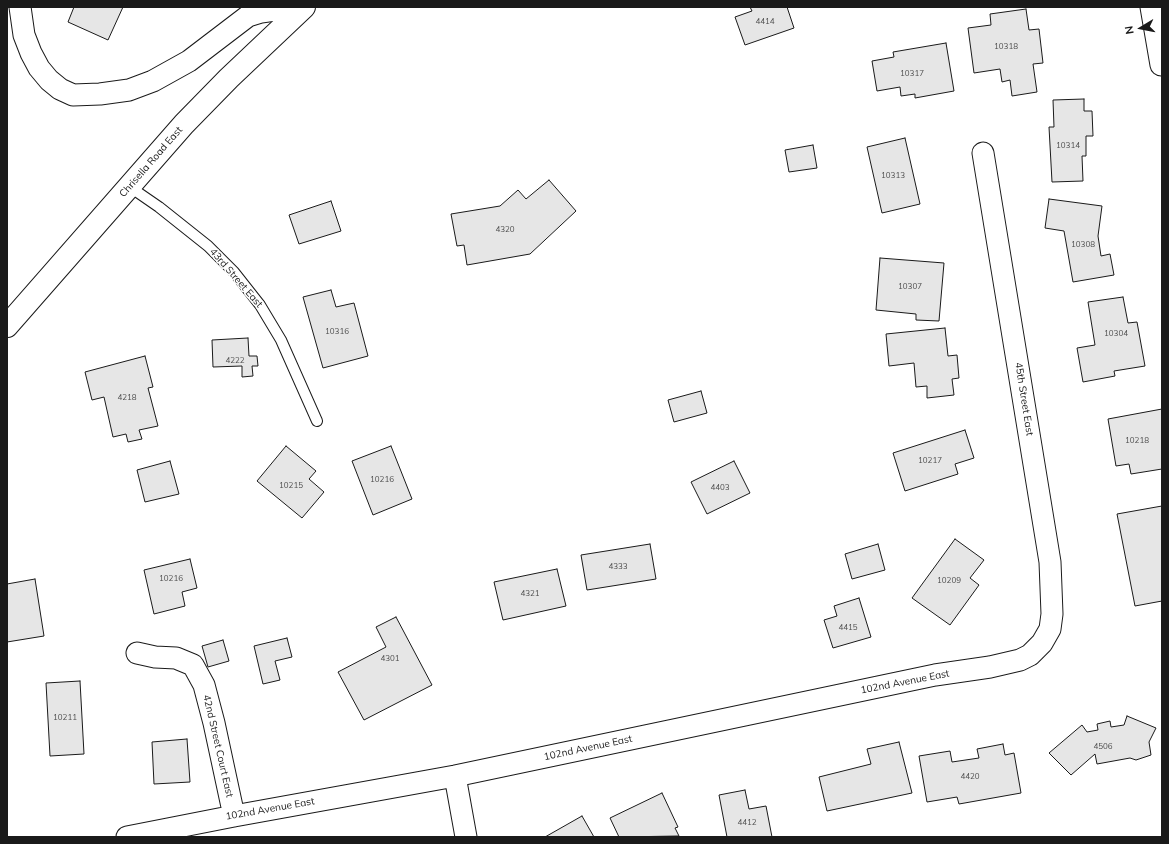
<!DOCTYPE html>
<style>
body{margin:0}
#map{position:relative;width:1169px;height:844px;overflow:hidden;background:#fff;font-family:Mulish,sans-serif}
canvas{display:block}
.frame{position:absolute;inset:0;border:8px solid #1a1a1a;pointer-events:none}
.north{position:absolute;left:1121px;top:8px;width:40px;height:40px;-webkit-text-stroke:3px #fff;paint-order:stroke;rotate:260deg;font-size:11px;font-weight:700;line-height:16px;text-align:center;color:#1a1a1a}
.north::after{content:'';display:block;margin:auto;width:14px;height:18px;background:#1a1a1a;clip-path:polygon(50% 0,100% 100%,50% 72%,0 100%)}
</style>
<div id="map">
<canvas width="1169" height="844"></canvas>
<div class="frame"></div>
<div class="north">N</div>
</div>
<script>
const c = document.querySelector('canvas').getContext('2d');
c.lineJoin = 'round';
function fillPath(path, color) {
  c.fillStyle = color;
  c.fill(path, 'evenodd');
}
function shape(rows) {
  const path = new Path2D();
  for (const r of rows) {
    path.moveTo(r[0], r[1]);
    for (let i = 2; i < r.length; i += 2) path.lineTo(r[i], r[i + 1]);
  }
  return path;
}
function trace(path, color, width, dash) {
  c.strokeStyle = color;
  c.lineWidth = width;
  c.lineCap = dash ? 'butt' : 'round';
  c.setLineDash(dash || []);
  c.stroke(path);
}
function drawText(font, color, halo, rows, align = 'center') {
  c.font = font + ' Mulish,sans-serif';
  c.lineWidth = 3;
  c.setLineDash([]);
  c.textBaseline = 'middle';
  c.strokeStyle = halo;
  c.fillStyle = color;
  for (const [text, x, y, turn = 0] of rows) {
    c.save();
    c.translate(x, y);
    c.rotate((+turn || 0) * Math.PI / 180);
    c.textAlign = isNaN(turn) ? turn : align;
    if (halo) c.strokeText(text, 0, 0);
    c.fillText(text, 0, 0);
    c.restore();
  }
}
const building = shape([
 [74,7,123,7,108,40,68,22,74,7],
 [750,7,787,7,794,28,745,45,735,17,752,11,750,7],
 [1026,9,1029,30,1039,29,1043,63,1033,64,1037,92,1012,96,1010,80,1002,82,1000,69,974,73,968,28,991,25,990,14,1026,9],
 [946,43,954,91,915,98,915,94,901,96,900,87,877,91,872,61,894,57,893,52,946,43],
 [1084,99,1084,111,1092,111,1093,136,1086,136,1086,156,1082,156,1083,181,1052,182,1049,127,1054,127,1053,100,1084,99],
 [905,138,920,204,882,213,867,147,905,138],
 [813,145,817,168,789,172,785,150,813,145],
 [549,180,576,211,530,254,467,265,464,245,457,246,451,214,500,206,518,190,526,199,549,180],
 [1049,199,1102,206,1098,236,1101,256,1110,254,1114,275,1073,282,1064,231,1045,228,1049,199],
 [331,201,341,231,299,244,289,215,331,201],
 [880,258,944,263,939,321,916,320,916,314,876,310,880,258],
 [331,290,336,307,354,303,368,356,323,368,303,297,331,290],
 [1123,297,1128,323,1137,322,1145,366,1114,371,1115,376,1083,382,1077,348,1095,345,1088,302,1123,297],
 [945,328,948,356,957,355,959,378,952,379,954,395,927,398,927,386,916,387,914,363,889,366,886,334,945,328],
 [248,338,249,356,257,356,258,366,252,366,253,376,242,377,242,366,213,367,212,340,248,338],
 [145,356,153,387,148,388,158,426,139,430,142,439,128,442,126,434,113,437,104,397,92,400,85,372,145,356],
 [701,391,707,413,674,422,668,400,701,391],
 [1162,409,1162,469,1131,474,1129,464,1116,466,1108,419,1162,409],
 [965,430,974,458,955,464,958,474,905,491,893,453,965,430],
 [286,446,316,471,309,479,324,492,302,518,257,481,286,446],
 [391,446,412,499,373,515,352,461,391,446],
 [170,461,179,494,145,502,137,470,170,461],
 [734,461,750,493,707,514,691,482,734,461],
 [1162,506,1162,601,1135,606,1117,514,1162,506],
 [955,539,984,560,970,578,979,585,950,625,912,598,955,539],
 [650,544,656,579,587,590,581,555,650,544],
 [878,544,885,570,852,579,845,554,878,544],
 [190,559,197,588,182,592,185,606,154,614,144,570,190,559],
 [557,569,566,606,503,620,494,582,557,569],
 [35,579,44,636,7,642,7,584,35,579],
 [859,598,871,637,833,648,824,620,837,616,834,606,859,598],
 [396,617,432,685,364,720,338,672,386,647,376,627,396,617],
 [287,638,292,657,275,661,280,680,263,684,254,646,287,638],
 [223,640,229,661,208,667,202,646,223,640],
 [80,681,84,754,50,756,46,683,80,681],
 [1127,716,1156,728,1149,742,1151,755,1136,760,1130,758,1097,764,1095,754,1071,775,1049,753,1082,725,1087,732,1098,730,1097,724,1110,721,1111,727,1124,725,1127,716],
 [187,739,190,782,154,784,152,742,187,739],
 [899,742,912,793,827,811,819,777,871,764,867,749,899,742],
 [1003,744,1005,755,1014,753,1021,793,959,804,957,797,927,802,919,756,950,751,952,762,979,758,977,749,1003,744],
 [745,790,749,809,766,806,772,837,727,837,719,795,745,790],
 [662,793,678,827,675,828,679,836,619,837,610,818,662,793],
 [582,816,594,837,545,837,582,816]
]);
const lane = shape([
 [130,187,159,207,208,246,234,272,260,305,281,340,317,421]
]);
const street = shape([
 [20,7,24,35,31,53,39,68,49,80,60,89,73,95,100,94,129,90,153,81,189,61,248,16,261,12,275,10,292,18],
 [1151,7,1161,65,1162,65],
 [137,653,155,657,176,658,193,665,204,685,214,723,234,816],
 [455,776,466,837],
 [127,837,234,816,455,776,935,675,990,667,1020,660,1030,655,1042,643,1050,629,1052,614,1050,562,983,153]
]);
const secondary = shape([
 [7,326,184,124,229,78,304,7]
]);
const numberNames = [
 ["4414",765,22],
 ["10318",1006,47],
 ["10317",912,74],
 ["10314",1068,146],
 ["10313",893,176],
 ["4320",505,230],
 ["10308",1083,245],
 ["10307",910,287],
 ["10316",337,332],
 ["10304",1116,334],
 ["4222",235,361],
 ["4218",127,398],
 ["10218",1137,441],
 ["10217",930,461],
 ["10216",382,480],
 ["10215",291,486],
 ["4403",720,488],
 ["4333",618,567],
 ["10216",171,579],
 ["10209",949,581],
 ["4321",530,594],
 ["4415",848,628],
 ["4301",390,659],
 ["10211",65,718],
 ["4506",1103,747],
 ["4420",970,777],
 ["4412",747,823]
];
const streetNames = [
 ["Chrisella Road East",151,162,-49],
 ["43rd Street East",236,278,49],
 ["45th Street East",1024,399,81],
 ["102nd Avenue East",905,682,-11],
 ["42nd Street Court East",218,746,77],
 ["102nd Avenue East",588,748,-12],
 ["102nd Avenue East",270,809,-10]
];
fillPath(building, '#e6e6e6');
trace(building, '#1a1a1a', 1);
trace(lane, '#1a1a1a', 12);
trace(street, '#1a1a1a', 23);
trace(secondary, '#1a1a1a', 24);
trace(lane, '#fff', 10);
trace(street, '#fff', 21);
trace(secondary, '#fff', 22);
drawText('8px', '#4d4d4d', null, numberNames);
drawText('10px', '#1a1a1a', '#fff', streetNames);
</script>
